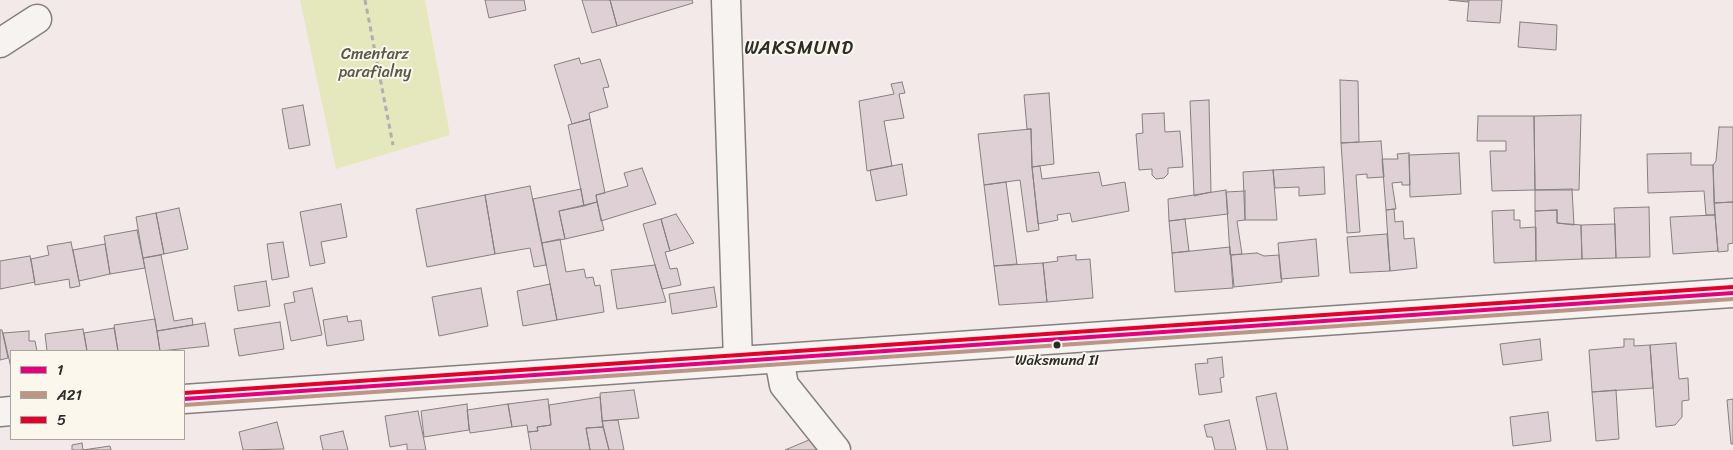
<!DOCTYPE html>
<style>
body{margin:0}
#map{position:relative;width:1733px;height:450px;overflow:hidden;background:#f4e9e9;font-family:Sriracha,sans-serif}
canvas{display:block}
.legend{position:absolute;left:10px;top:350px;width:175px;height:90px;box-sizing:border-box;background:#fbf7ec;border:1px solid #a8a59f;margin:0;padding:6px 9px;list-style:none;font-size:15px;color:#2b2b2b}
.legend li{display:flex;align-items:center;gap:10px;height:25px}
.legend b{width:25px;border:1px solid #a8a59f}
</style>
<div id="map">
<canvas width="1733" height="450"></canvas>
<ul class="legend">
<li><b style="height:6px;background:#e5007d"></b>1</li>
<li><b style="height:6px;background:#bb9687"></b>A21</li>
<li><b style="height:6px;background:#e4002b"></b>5</li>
</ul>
</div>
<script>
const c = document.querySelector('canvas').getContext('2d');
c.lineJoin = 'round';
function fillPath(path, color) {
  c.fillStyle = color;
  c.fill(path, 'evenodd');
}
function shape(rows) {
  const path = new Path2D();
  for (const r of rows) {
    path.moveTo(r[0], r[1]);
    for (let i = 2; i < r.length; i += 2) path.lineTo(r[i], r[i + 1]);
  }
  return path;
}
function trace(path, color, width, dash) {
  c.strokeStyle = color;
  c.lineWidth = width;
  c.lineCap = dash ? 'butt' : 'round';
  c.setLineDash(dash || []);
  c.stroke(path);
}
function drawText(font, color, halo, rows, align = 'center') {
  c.font = font + ' Sriracha,sans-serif';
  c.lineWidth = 4;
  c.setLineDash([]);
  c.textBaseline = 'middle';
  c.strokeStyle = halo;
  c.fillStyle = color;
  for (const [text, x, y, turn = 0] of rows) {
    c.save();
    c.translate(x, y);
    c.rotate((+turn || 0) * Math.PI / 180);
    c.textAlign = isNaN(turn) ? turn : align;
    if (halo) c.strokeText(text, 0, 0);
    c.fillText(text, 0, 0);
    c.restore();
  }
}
const green = shape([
 [300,0,425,0,450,135,336,169]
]);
const building = shape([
 [485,0,524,0,526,10,489,18,485,0],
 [582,0,610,0,617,26,592,33,582,0],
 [610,0,692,0,693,3,617,26,610,0],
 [1449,0,1468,0,1468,2,1449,0],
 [1469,0,1502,0,1500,23,1467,21,1469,0],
 [1520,22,1557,25,1556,50,1518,47,1520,22],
 [579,58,581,64,600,59,609,87,603,88,608,107,589,113,590,119,572,124,554,65,579,58],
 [1340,80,1358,81,1359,142,1341,143,1340,80],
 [902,82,905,93,899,94,904,118,884,121,892,166,867,171,859,101,894,94,891,84,902,82],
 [1049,93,1054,164,1032,167,1031,129,1027,129,1024,95,1049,93],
 [1209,100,1211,192,1194,196,1190,101,1209,100],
 [303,105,310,145,289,149,282,109,303,105],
 [1164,113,1165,132,1180,131,1183,167,1168,168,1168,174,1164,178,1156,179,1152,175,1152,169,1139,170,1136,134,1143,133,1142,114,1164,113],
 [1581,115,1579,190,1535,190,1534,116,1581,115],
 [1478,116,1534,116,1535,190,1492,191,1490,151,1506,151,1506,141,1477,141,1478,116],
 [590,119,605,193,596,195,597,202,584,206,568,125,590,119],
 [1719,127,1733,127,1733,202,1714,203,1713,165,1716,161,1719,127],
 [1031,129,1032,167,1039,230,1027,232,1020,180,984,185,978,134,1031,129],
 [1381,141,1384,177,1367,178,1367,174,1356,175,1360,232,1347,233,1341,143,1381,141],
 [1409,153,1410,185,1402,185,1402,182,1392,183,1396,209,1386,210,1382,159,1398,159,1397,154,1409,153],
 [1459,153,1461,194,1410,197,1409,155,1459,153],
 [1691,153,1691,165,1713,165,1715,215,1706,215,1704,191,1648,193,1647,154,1691,153],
 [902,164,907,195,876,201,870,170,902,164],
 [1040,166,1042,179,1099,172,1102,186,1125,182,1129,211,1072,222,1070,213,1057,215,1058,220,1038,224,1032,167,1040,166],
 [1324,167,1325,194,1299,196,1299,187,1275,188,1273,170,1324,167],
 [642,168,656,204,601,221,596,195,628,186,624,173,642,168],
 [1273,170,1277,220,1245,220,1243,172,1273,170],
 [1006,182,1017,264,994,266,984,185,1006,182],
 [530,186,546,265,534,267,530,248,495,254,485,195,530,186],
 [581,189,584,206,559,211,565,239,542,243,533,199,581,189],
 [1572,189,1574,225,1557,223,1557,210,1535,211,1535,190,1572,189],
 [1226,190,1228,214,1169,221,1168,199,1226,190],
 [1245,191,1245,220,1237,221,1242,254,1230,255,1226,192,1245,191],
 [485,195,495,254,427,267,416,209,485,195],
 [597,202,604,230,565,239,559,211,597,202],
 [1733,202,1733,243,1728,244,1728,251,1718,252,1714,203,1733,202],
 [341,204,347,237,321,242,325,263,310,266,300,212,341,204],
 [1649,207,1650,257,1616,258,1614,208,1649,207],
 [179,208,188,249,164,254,156,213,179,208],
 [1394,209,1395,222,1403,221,1404,239,1414,238,1417,268,1390,271,1386,210,1394,209],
 [1514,210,1514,220,1520,220,1520,228,1536,227,1536,261,1494,263,1492,211,1514,210],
 [1557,210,1557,223,1581,225,1582,259,1536,261,1535,211,1557,210],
 [156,213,164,254,143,258,136,217,156,213],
 [676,214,694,243,670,251,661,219,676,214],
 [1715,215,1718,251,1673,254,1670,217,1715,215],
 [661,219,670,251,665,252,670,269,677,268,681,285,662,289,643,224,661,219],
 [1185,219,1189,251,1172,253,1169,221,1185,219],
 [1615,224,1616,258,1582,259,1581,225,1615,224],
 [137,230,145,268,110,274,104,236,137,230],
 [1387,234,1390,271,1350,273,1347,237,1387,234],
 [560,239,566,272,584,269,586,278,593,277,595,286,600,285,604,312,557,320,542,243,560,239],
 [1316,239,1319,276,1281,279,1278,243,1316,239],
 [71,242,80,286,70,288,69,279,35,285,31,259,49,255,47,246,71,242],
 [283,242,289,277,272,280,267,244,283,242],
 [105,244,110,274,79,281,73,250,105,244],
 [1230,247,1233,288,1175,292,1172,253,1230,247],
 [1257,253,1264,256,1279,255,1282,282,1234,287,1231,255,1257,253],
 [161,255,174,321,192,318,193,325,157,331,143,258,161,255],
 [1076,255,1076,260,1090,259,1093,298,1047,302,1043,263,1058,261,1057,257,1076,255],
 [30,256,35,282,0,289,0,261,30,256],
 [1043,263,1047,302,999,305,994,266,1043,263],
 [655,265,666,302,617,309,611,270,655,265],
 [266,281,270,306,238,311,234,286,266,281],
 [550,284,557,320,523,326,517,291,550,284],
 [714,287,717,307,672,314,669,294,714,287],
 [312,288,322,335,291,341,284,304,295,302,293,292,312,288],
 [481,288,488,326,439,336,432,297,481,288],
 [347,316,348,322,361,320,364,340,327,346,323,320,347,316],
 [155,319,160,351,118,351,114,325,155,319],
 [280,322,284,349,239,356,234,329,280,322],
 [205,323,209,346,160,351,157,331,205,323],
 [114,328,118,351,87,351,84,333,114,328],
 [83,329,87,351,47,351,45,334,83,329],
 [0,330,2,330,8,358,0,360,0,330],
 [29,331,29,341,35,341,37,351,11,351,11,368,3,333,29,331],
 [1540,339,1542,360,1503,365,1500,344,1540,339],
 [1624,339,1634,339,1634,346,1650,345,1653,388,1592,392,1589,350,1624,347,1624,339],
 [1676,343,1679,379,1688,378,1689,400,1682,401,1682,417,1675,425,1656,427,1650,345,1676,343],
 [1222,357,1224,377,1220,378,1222,392,1199,395,1195,364,1208,363,1207,359,1222,357],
 [634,390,639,418,602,421,600,393,634,390],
 [1616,390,1619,439,1596,441,1592,392,1616,390],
 [1276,393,1288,450,1267,450,1256,397,1276,393],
 [600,397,603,427,586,428,590,450,531,450,528,432,538,431,537,427,551,425,549,405,600,397],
 [548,399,551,425,537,427,538,431,528,432,527,425,512,427,508,404,548,399],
 [1733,399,1733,444,1731,444,1727,400,1733,399],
 [467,404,469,430,424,437,421,411,467,404],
 [508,404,512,427,470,433,467,410,508,404],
 [418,411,426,450,407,450,407,444,390,447,385,416,418,411],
 [1548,412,1551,441,1513,446,1510,417,1548,412],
 [618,420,624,450,609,450,602,421,618,420],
 [1229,420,1236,450,1215,450,1212,437,1207,437,1204,425,1229,420],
 [277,422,284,449,243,450,239,432,277,422],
 [603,427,609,450,590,450,586,428,603,427],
 [343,431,348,450,323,450,320,436,343,431],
 [816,437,825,450,785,450,816,437],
 [82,443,83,450,110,446,111,450,72,450,72,445,82,443]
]);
const path = shape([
 [365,0,393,145]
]);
const street = shape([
 [726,0,738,361],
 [0,43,37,19],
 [779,359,784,385,836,450]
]);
const secondary = shape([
 [184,399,1733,293],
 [0,412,11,411]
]);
const bus1 = shape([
 [184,399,1733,293]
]);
const bus2 = shape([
 [184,405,1733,299]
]);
const bus3 = shape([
 [184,393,1733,287]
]);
const markers = [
 [1057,345,4.5,"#2b2b2b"]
];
const busNames = [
 ["Waksmund II",1057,361]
];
const parkNames = [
 ["Cmentarz",375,55],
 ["parafialny",375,73]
];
const quarterNames = [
 ["WAKSMUND",799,49]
];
fillPath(green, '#e5e7bd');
fillPath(building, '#ded0d4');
trace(building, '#858080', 1);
trace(street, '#858080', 31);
trace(secondary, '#858080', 31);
trace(path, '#b1aead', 3, [5, 4]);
trace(street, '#f6f3f0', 28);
trace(secondary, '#f6f3f0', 28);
trace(bus1, '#e5007d', 4);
trace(bus2, '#bb9687', 4);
trace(bus3, '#e4002b', 4);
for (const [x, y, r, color] of markers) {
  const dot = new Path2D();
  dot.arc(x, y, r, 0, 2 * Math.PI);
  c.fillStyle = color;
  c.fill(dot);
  trace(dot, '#fbf7ec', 2);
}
drawText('15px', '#2b2b2b', '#fbf7ec', busNames);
drawText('16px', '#565a46', '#fbf7ec', parkNames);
c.letterSpacing = '1px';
drawText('19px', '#2b2b2b', '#fbf7ec', quarterNames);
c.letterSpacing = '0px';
</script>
